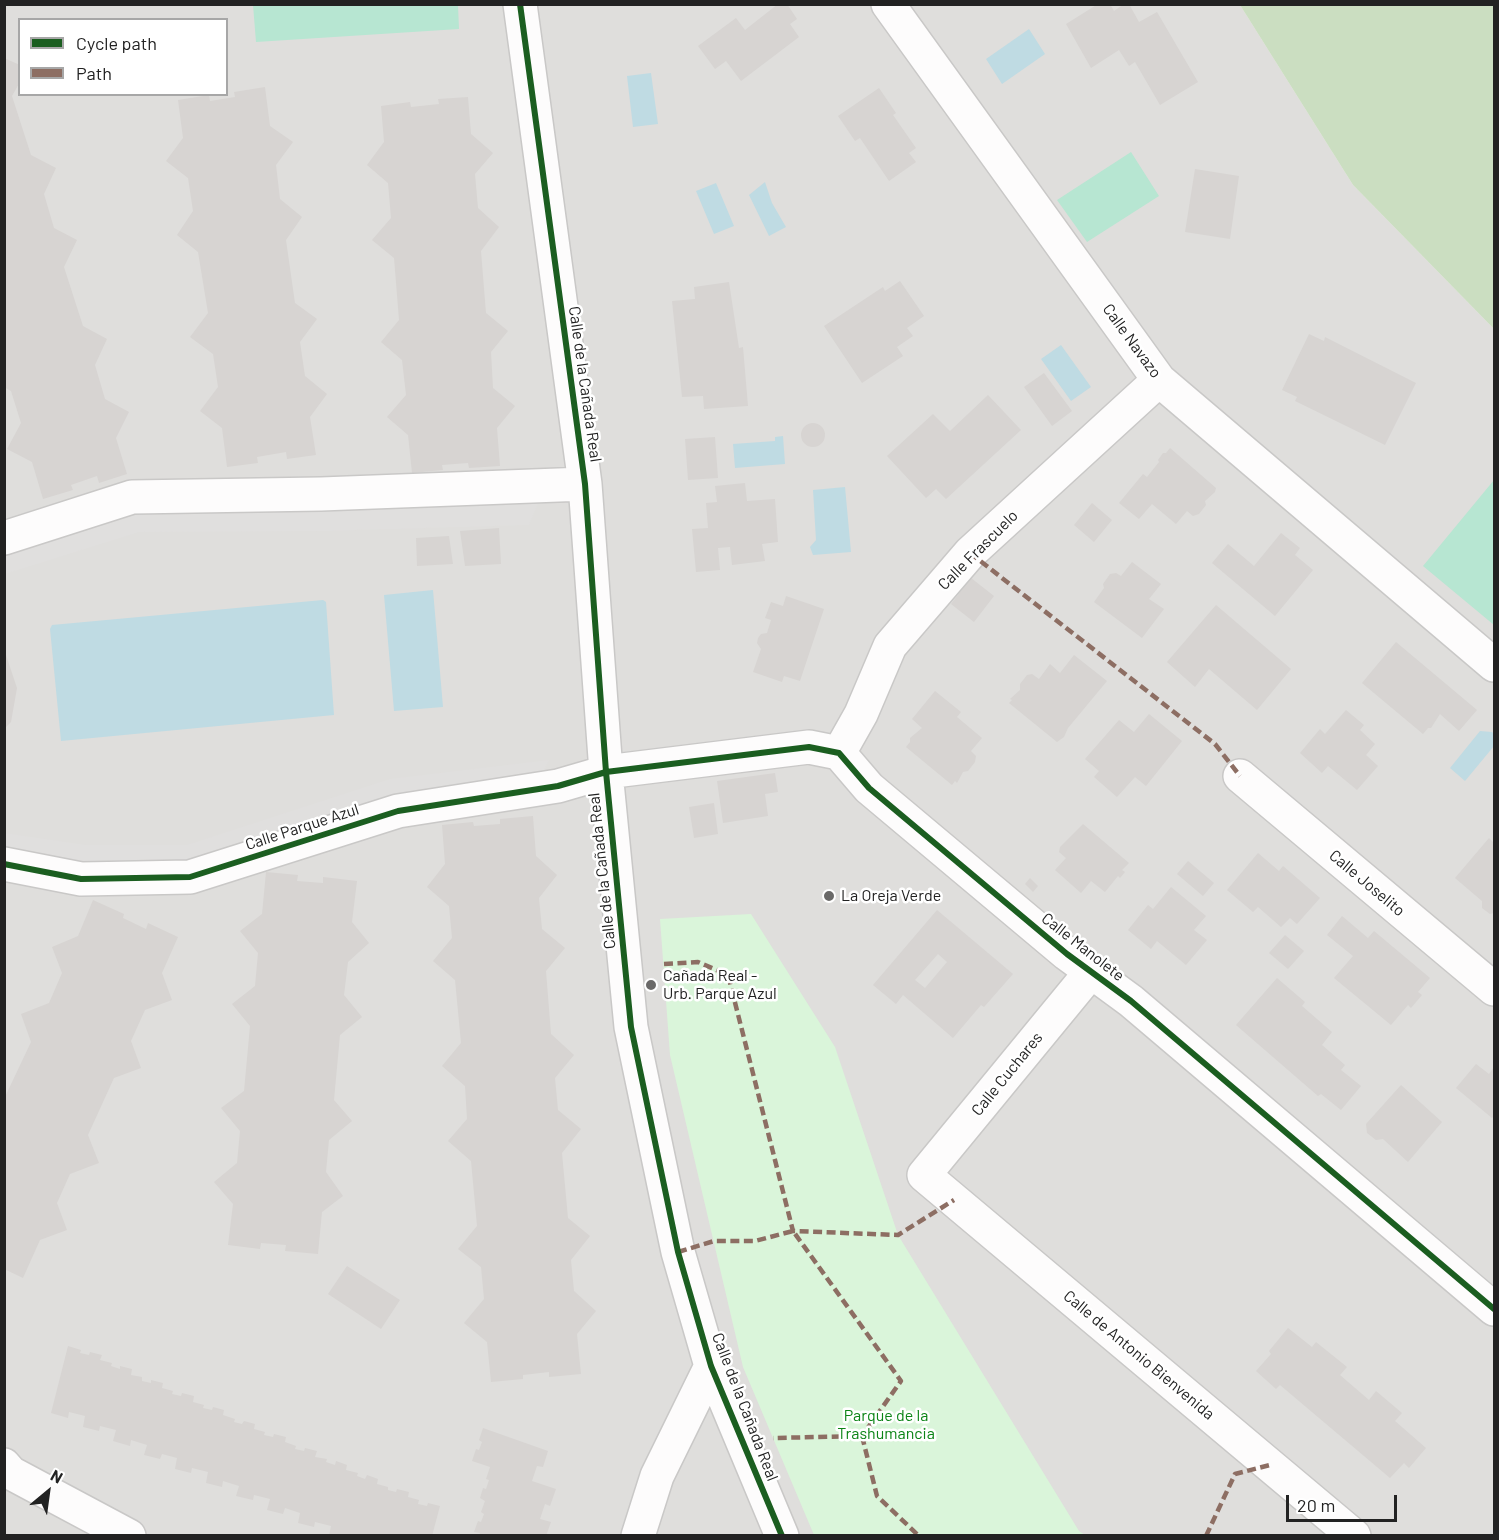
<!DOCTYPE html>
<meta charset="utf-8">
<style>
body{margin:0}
#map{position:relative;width:1499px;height:1540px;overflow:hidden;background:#f0eeeb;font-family:Barlow,sans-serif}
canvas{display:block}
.frame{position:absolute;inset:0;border:6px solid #222;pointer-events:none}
.legend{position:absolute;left:18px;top:18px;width:210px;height:78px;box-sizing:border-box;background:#fff;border:2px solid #a7a7a7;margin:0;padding:8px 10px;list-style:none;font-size:18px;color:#222}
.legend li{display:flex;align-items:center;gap:12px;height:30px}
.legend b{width:30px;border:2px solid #a7a7a7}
.north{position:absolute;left:18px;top:1462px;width:60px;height:60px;-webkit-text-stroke:4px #fff;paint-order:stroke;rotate:29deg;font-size:16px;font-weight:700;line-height:24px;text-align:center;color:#222}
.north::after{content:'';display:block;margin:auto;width:21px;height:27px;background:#222;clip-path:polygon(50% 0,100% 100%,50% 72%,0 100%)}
.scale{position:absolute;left:1286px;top:1495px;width:111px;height:27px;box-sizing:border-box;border:3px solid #222;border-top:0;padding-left:8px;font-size:18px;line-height:21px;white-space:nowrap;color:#222;-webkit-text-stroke:4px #fff;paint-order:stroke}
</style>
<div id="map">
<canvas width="1499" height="1540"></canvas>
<div class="frame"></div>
<ul class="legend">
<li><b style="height:8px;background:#1b5e20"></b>Cycle path</li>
<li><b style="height:8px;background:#8d6e63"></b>Path</li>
</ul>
<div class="north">N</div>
<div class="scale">20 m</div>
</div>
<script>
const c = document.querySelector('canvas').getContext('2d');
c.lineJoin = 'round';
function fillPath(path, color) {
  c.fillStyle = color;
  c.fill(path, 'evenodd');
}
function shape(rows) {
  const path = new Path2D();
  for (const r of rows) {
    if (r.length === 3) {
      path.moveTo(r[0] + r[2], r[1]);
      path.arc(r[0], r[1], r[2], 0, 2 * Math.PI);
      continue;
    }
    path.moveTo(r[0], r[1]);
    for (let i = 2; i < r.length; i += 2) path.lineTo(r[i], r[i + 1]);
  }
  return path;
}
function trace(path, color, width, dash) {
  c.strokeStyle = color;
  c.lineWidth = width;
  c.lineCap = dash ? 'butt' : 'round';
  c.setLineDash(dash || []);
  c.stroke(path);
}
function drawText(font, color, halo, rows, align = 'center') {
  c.font = font + ' Barlow,sans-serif';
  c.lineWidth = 5;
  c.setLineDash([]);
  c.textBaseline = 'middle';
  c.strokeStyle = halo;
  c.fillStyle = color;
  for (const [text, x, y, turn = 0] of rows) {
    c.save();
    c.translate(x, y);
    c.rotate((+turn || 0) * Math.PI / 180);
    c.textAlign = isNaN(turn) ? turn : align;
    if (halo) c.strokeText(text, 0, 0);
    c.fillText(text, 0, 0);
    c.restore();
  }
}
const residential = shape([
 [5,5,1240,5,1353,185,1494,329,1494,1535,5,1536],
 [20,20,226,20,226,94,20,94]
]);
const forest = shape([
 [1240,5,1494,5,1494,329,1353,185]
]);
const park = shape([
 [751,914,835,1047,898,1235,1079,1531,1085,1535,814,1535,743,1367,670,1055,660,919]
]);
const pitch = shape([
 [253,5,458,5,459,29,256,42],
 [1131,152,1159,196,1087,242,1057,200],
 [1494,480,1494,625,1423,566]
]);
const parking = shape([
 [541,497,529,525,322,531,139,532,5,574,5,549,134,508],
 [549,760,539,782,188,866,82,868,5,856,4,833,86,845,187,845,390,779]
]);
const water = shape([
 [1029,29,1045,54,1002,84,986,59],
 [651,73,658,124,633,127,627,76],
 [765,182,772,203,786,227,769,236,749,195],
 [716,183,734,226,714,234,696,191],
 [1061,345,1091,387,1071,401,1041,359],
 [783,436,785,464,735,468,733,444,775,441,775,437],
 [845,487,851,552,813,555,810,547,816,540,813,490],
 [433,590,443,707,394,711,384,595],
 [323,600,326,602,334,715,61,741,50,629,52,625],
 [1480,731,1492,732,1494,734,1494,746,1465,781,1450,768]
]);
const building = shape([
 [778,4,787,4,797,19,790,24,799,37,741,81,726,61,715,69,698,46,736,18,745,30],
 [1098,4,1110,4,1114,11,1124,4,1129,4,1139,22,1157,12,1198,82,1160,105,1135,62,1129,66,1119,50,1091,68,1066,24],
 [4,58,20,65,20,82,12,96,31,155,56,168,44,194,54,228,77,240,64,267,83,326,107,339,95,365,105,399,129,412,116,438,127,474,99,483,97,476,71,485,73,490,43,499,32,462,7,449,21,423,11,391,4,387],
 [265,87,270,126,293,142,276,165,280,199,302,217,286,240,295,303,317,319,300,342,305,376,327,394,310,417,316,455,287,459,286,452,257,457,258,463,227,467,222,428,200,411,218,387,213,354,190,337,208,313,198,252,177,235,193,211,188,178,166,161,183,138,178,100,209,95,210,101,235,97,234,92],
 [879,88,896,113,893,115,916,148,909,153,916,162,889,181,860,138,855,141,838,116],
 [468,97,471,134,493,153,475,174,478,208,499,227,481,251,486,313,508,331,491,352,493,388,515,406,497,428,500,466,469,468,468,463,442,465,443,470,412,473,408,435,387,417,406,395,402,360,381,342,399,320,394,258,372,240,391,218,388,183,367,165,384,142,381,106,410,102,411,107,439,104,438,99],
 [1195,169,1239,176,1230,239,1185,232],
 [900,281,924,316,907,328,913,336,897,347,903,356,862,383,824,326,883,287,885,291],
 [729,282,739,348,743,347,748,406,704,409,703,396,682,397,672,301,695,299,694,287],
 [1309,334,1324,341,1325,337,1416,383,1385,445,1295,401,1297,397,1282,390],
 [1044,373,1072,411,1052,426,1024,387],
 [988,395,1021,430,946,499,936,489,926,498,887,456,933,414,950,431],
 [813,435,12],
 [715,437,718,478,688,480,685,439],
 [1170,448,1216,488,1215,492,1205,501,1206,505,1199,514,1193,516,1187,511,1176,524,1152,504,1139,519,1119,503,1143,474,1147,477,1159,462,1158,460,1163,453,1166,453],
 [745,483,747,501,775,499,778,542,762,544,765,561,732,565,730,547,718,548,720,570,696,572,692,529,708,528,706,503,717,502,715,486],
 [1092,503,1112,520,1094,542,1074,525],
 [499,528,501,564,465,566,460,531],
 [1281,533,1300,548,1295,555,1313,570,1275,616,1212,563,1228,544,1254,566],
 [449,536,453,564,417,566,416,538],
 [1132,562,1161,584,1149,599,1164,609,1142,638,1094,602,1104,588,1103,584,1110,574,1116,573,1121,576],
 [971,578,994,596,974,622,951,604],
 [786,596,824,609,800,681,784,676,782,682,753,672,761,649,757,643,758,638,761,634,767,633,771,620,765,618,771,602,783,606],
 [1216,605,1291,669,1257,710,1209,669,1195,687,1167,662],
 [1396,642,1477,710,1459,731,1440,714,1431,728,1428,728,1423,734,1362,683],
 [5,652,17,688,11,722,4,729],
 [1074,655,1107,681,1068,728,1064,737,1057,742,1009,703,1012,700,1010,699,1020,690,1020,684,1027,675,1032,674,1039,679,1050,664,1060,673],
 [935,691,961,712,957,717,982,738,971,751,976,756,975,762,968,771,963,772,957,783,955,781,952,785,906,747,910,742,910,738,922,728,912,719],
 [1346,710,1364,725,1360,730,1375,744,1366,755,1378,766,1357,790,1328,766,1322,773,1300,753,1320,729,1325,734],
 [1149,714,1182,741,1146,786,1135,777,1117,797,1094,777,1099,771,1085,759,1119,720,1134,732],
 [775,773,778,792,765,794,768,816,723,823,717,781],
 [714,803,718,834,694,838,689,807],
 [533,816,536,856,557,875,539,898,542,929,565,948,546,971,551,1034,574,1055,555,1078,558,1110,581,1129,562,1153,568,1218,590,1236,571,1260,574,1291,596,1311,577,1334,581,1374,549,1377,549,1372,523,1375,523,1379,491,1382,487,1342,464,1323,484,1299,481,1267,458,1249,477,1226,471,1161,448,1141,467,1119,465,1086,442,1066,461,1043,455,980,433,961,452,938,449,906,427,887,445,864,442,825,473,822,474,826,500,824,500,819],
 [1083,824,1129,863,1122,870,1125,872,1120,878,1118,876,1105,892,1091,881,1081,893,1055,870,1066,858,1059,852,1060,847],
 [1489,838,1494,843,1494,913,1490,914,1482,908,1482,901,1455,878],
 [1258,853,1279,871,1283,866,1320,898,1297,924,1290,918,1281,927,1258,907,1253,912,1227,890],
 [1188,861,1214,883,1203,896,1177,874],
 [266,872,298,875,297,881,323,883,323,877,357,881,352,922,369,943,348,962,344,995,362,1017,340,1035,334,1100,352,1121,329,1140,326,1172,343,1196,322,1212,318,1254,285,1251,286,1245,261,1243,260,1249,228,1245,233,1204,214,1182,237,1163,240,1131,221,1108,244,1091,250,1026,232,1004,255,986,258,953,240,931,262,914],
 [1030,878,1038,886,1033,892,1025,884],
 [1171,887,1206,916,1194,930,1207,940,1186,965,1157,941,1151,949,1128,930,1148,905,1153,909],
 [93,900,124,914,123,918,146,929,148,923,178,937,162,973,172,1000,145,1010,131,1041,141,1068,114,1078,88,1135,99,1163,70,1174,57,1203,67,1230,40,1240,23,1278,4,1269,4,1099,31,1042,21,1014,49,1003,62,973,52,947,78,936],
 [937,910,1013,974,984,1007,981,1005,953,1038,903,995,896,1004,873,985],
 [938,954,947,962,925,988,915,980],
 [1342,916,1368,938,1374,931,1430,978,1418,992,1422,995,1411,1008,1408,1005,1391,1025,1334,978,1353,956,1327,935],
 [1285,935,1304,951,1288,969,1269,953],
 [1277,978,1305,1002,1302,1006,1332,1032,1322,1045,1345,1065,1341,1070,1361,1086,1341,1110,1321,1094,1318,1096,1236,1025],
 [1476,1064,1489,1074,1494,1067,1494,1116,1492,1118,1456,1088],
 [1401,1085,1442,1122,1408,1162,1383,1139,1376,1140,1367,1133,1366,1124],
 [347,1266,400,1300,381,1329,328,1294],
 [1288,1328,1312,1347,1316,1342,1347,1367,1340,1375,1369,1400,1376,1391,1402,1413,1395,1421,1426,1448,1409,1468,1404,1463,1390,1478,1280,1385,1276,1389,1256,1371,1271,1354,1269,1351],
 [68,1346,81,1350,80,1353,89,1355,90,1352,102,1355,100,1360,112,1363,111,1366,120,1369,120,1366,132,1369,131,1375,142,1377,142,1381,151,1383,151,1380,163,1383,162,1388,173,1391,172,1394,181,1396,182,1393,194,1396,193,1402,204,1405,203,1408,212,1410,213,1407,224,1410,223,1415,235,1419,234,1422,242,1424,244,1421,255,1424,254,1429,265,1432,264,1435,273,1437,274,1434,286,1437,285,1442,296,1446,295,1449,304,1451,305,1448,317,1451,315,1457,327,1459,326,1462,335,1465,336,1461,347,1465,346,1470,358,1473,357,1476,365,1479,367,1475,378,1479,377,1484,388,1487,388,1490,396,1492,397,1489,409,1492,408,1497,419,1500,418,1504,427,1506,428,1503,440,1506,432,1536,329,1536,331,1526,315,1522,314,1527,298,1523,300,1513,285,1508,283,1514,267,1510,270,1499,254,1495,253,1500,236,1496,239,1486,223,1481,222,1487,206,1483,208,1472,192,1468,191,1473,175,1469,177,1458,162,1454,160,1459,144,1455,147,1445,131,1440,130,1446,113,1441,116,1430,100,1426,99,1431,83,1427,85,1416,69,1412,68,1418,51,1413],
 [483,1428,548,1451,543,1467,537,1466,532,1481,556,1489,550,1506,545,1504,540,1519,551,1522,546,1536,479,1536,480,1533,474,1532,478,1521,481,1522,484,1514,481,1512,485,1501,480,1498,483,1488,486,1489,489,1480,486,1479,490,1467,472,1461,476,1449,479,1450,482,1442,479,1440]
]);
const minor = shape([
 [520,4,585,484,606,772,631,1027,678,1252,711,1366,782,1536],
 [888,4,1159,380,1494,665],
 [4,538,132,497,321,494,585,484],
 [839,753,861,714,890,646,970,553,1159,380],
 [1240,776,1494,989],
 [4,864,81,879,190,877,398,811,558,786,606,772,809,747,839,753,869,788,1067,954,1131,1001,1494,1309],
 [1090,973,924,1175,1354,1536],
 [4,1465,11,1473,129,1536],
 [638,1536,657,1476,711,1366]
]);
const quiet = shape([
 [970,553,1215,744,1240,776],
 [664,964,698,962,728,975,793,1231,898,1235,954,1200],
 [678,1252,714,1241,755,1241,793,1231,901,1381,862,1436,773,1438],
 [862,1436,877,1496,919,1536],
 [1206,1536,1235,1474,1270,1465]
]);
const cycleway = shape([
 [520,4,585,484,606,772,631,1027,678,1252,711,1366,782,1536],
 [4,864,81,879,190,877,398,811,558,786,606,772,809,747,839,753,869,788,1067,954,1131,1001,1494,1309]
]);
const markers = [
 [829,896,6,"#6a6968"],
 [651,985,6,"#6a6968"]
];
const streetNames = [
 ["Calle Navazo",1132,341,54],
 ["Calle de la Cañada Real",585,384,82],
 ["Calle Frascuelo",978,550,-45],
 ["Calle Parque Azul",302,827,-18],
 ["Calle de la Cañada Real",602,871,-96],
 ["Calle Joselito",1367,883,40],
 ["Calle Manolete",1083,947,38],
 ["Calle Cuchares",1007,1074,-51],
 ["Calle de Antonio Bienvenida",1139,1355,40],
 ["Calle de la Cañada Real",745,1407,69]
];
const poiNames = [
 ["La Oreja Verde",841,896],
 ["Cañada Real -",663,976],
 ["Urb. Parque Azul",663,994]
];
const parkNames = [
 ["Parque de la",886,1416],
 ["Trashumancia",886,1434]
];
fillPath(residential, '#dfdedc');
fillPath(forest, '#cbdec1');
fillPath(park, '#daf5da');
fillPath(pitch, '#b7e6d2');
fillPath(parking, '#e0dfde');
fillPath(water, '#bfdbe3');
fillPath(building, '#d7d4d2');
trace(minor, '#c9c8c7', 36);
trace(minor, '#fdfcfc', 33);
trace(quiet, '#8d6e63', 4.5, [9, 4.5]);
trace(cycleway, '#1b5e20', 6);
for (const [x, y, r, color] of markers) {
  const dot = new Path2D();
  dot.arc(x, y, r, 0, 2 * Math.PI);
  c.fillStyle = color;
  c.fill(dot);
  trace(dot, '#fff', 2);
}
drawText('16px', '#222', '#fff', streetNames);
drawText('16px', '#222', '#fff', poiNames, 'left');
drawText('16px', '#0c8416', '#fff', parkNames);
</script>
